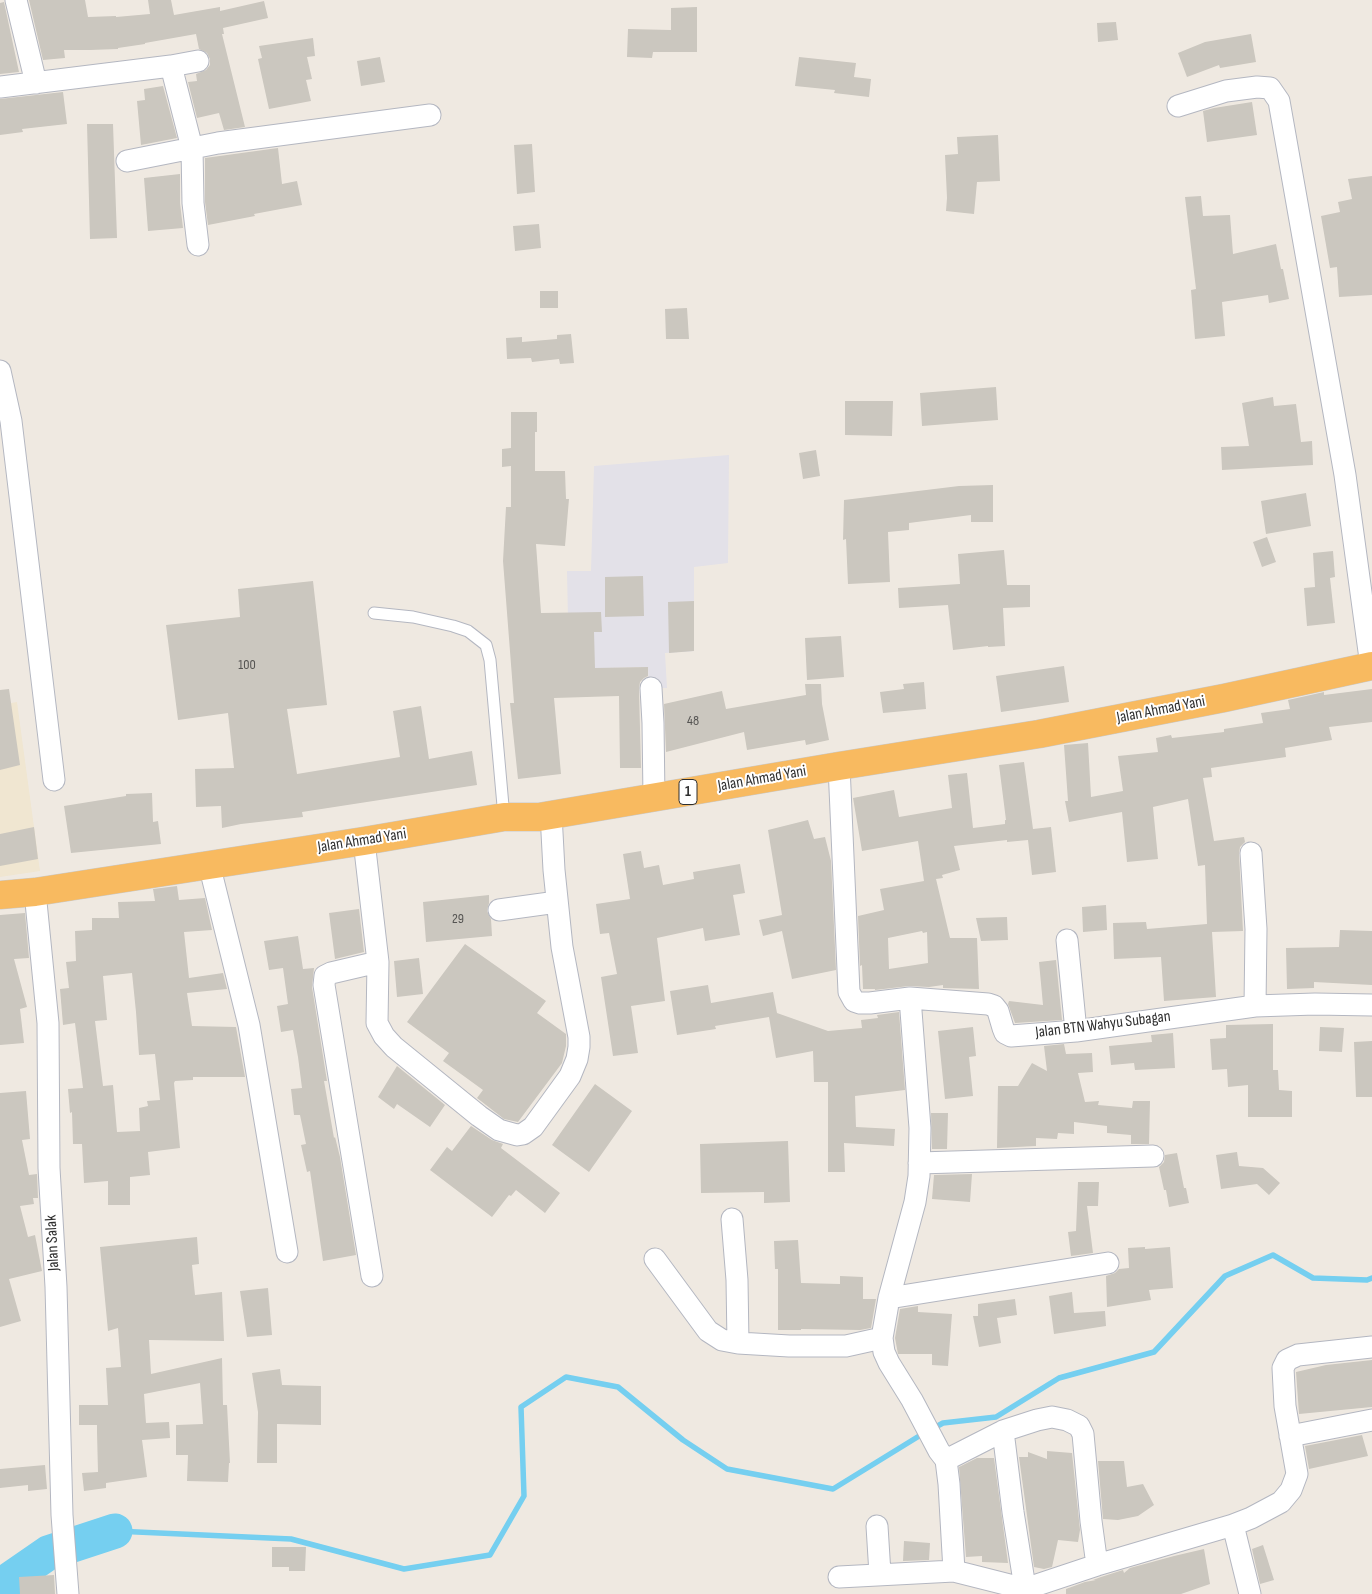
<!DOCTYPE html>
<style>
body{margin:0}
canvas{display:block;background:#efe9e1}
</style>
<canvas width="1372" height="1594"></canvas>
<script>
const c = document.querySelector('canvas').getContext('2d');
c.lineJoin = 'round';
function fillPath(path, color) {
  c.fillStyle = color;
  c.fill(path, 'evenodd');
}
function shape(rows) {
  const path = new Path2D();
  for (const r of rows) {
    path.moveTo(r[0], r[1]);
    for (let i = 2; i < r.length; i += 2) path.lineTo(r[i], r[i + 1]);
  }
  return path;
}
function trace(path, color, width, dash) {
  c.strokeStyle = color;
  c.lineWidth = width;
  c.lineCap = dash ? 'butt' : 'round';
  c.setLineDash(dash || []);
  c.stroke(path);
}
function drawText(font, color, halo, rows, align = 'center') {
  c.font = font + ' "Sofia Sans Condensed",sans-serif';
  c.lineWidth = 4;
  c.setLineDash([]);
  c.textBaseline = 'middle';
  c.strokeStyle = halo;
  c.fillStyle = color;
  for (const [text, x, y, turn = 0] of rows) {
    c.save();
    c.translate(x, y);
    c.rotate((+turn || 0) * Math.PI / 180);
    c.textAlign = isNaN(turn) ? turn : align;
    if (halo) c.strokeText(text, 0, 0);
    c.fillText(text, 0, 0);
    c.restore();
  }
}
const industrial = shape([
 [729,455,728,563,694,567,694,651,665,653,667,688,649,688,648,667,569,669,567,571,591,571,594,466]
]);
const education = shape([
 [17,702,40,871,0,877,0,705]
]);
const stream = shape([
 [932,1429,943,1423,996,1417,1059,1378,1154,1352,1225,1276,1273,1255,1313,1278,1367,1280,1372,1278],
 [115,1531,291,1539,404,1569,490,1555,524,1496,521,1407,566,1377,618,1387,683,1440,727,1469,833,1489,924,1433]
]);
const river = shape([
 [0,1590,2,1585,48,1553,115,1531]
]);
const building = shape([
 [29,0,85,0,88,17,116,16,116,17,150,14,148,0,171,0,174,15,220,7,220,11,264,1,268,18,223,28,224,34,222,34,245,127,224,130,219,113,197,118,188,82,197,81,196,74,206,70,210,65,210,59,207,53,199,49,196,34,145,43,145,44,118,48,118,49,90,50,64,50,65,58,43,60],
 [4,2,19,72,0,74,0,3],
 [697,7,697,52,653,52,652,58,627,57,628,29,671,30,671,8],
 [1116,22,1118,40,1098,42,1097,23],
 [1251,34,1256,62,1220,68,1219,65,1187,77,1178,53,1205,42],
 [313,38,315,56,307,57,312,79,306,80,311,101,269,109,258,59,262,58,259,46],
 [380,57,385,82,361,86,357,61],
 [799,57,856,63,854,77,871,79,869,97,834,93,835,90,795,86],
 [163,86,177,138,141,145,137,101,145,100,144,89],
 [63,92,67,124,22,129,23,132,0,135,0,99],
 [1252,102,1257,135,1207,142,1203,111,1214,108],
 [87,124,113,124,117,238,90,239],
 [998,135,1000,181,977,182,974,214,946,211,947,198,945,155,958,154,957,137],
 [532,144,535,192,517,194,514,145],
 [278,148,282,184,297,181,302,205,254,214,255,216,208,225,205,202,205,158],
 [180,174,180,203,183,228,148,231,144,178],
 [1372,176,1372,295,1339,297,1337,267,1330,268,1321,216,1340,212,1338,202,1352,199,1348,179],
 [1201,196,1203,216,1230,215,1233,254,1276,244,1281,269,1283,269,1289,299,1269,303,1268,295,1222,302,1225,336,1195,339,1191,290,1196,289,1185,197],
 [539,224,541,248,515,251,513,226],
 [540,291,558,291,558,308,540,308],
 [687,308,689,339,666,339,665,309],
 [571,334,574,363,560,364,559,359,532,362,531,358,507,359,506,338,522,337,522,342,557,339,557,335],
 [996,387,998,420,922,426,920,393],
 [1273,397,1274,406,1296,404,1301,442,1312,441,1313,465,1222,470,1221,447,1249,446,1242,403],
 [845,401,893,401,892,436,845,435],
 [511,412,537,412,537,432,535,432,535,471,565,471,566,499,569,499,565,546,536,544,541,613,601,612,602,632,594,632,595,668,648,667,648,676,644,678,640,682,639,689,641,768,620,768,619,696,554,698,561,774,518,779,510,703,514,703,503,561,506,507,511,507,511,466,502,467,502,449,511,448],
 [816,450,820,476,803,479,799,453],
 [993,485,993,522,971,522,971,515,909,523,909,530,888,532,890,582,848,584,846,539,843,540,844,500,959,486],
 [1306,493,1311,526,1266,534,1261,501],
 [1267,537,1276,562,1262,567,1253,542],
 [1004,550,1007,585,1030,585,1030,607,1003,608,1005,646,988,647,988,646,953,650,948,605,899,608,898,588,960,584,958,554],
 [1333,551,1335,577,1330,578,1335,623,1307,626,1304,588,1315,587,1313,553],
 [643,576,644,616,605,617,605,577],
 [313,581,327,705,287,709,297,774,400,757,393,711,421,706,429,759,472,751,477,785,302,812,303,817,241,824,222,828,221,806,196,807,195,769,234,768,228,713,178,720,166,625,240,617,238,589],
 [694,601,694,651,669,653,668,602],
 [841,636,844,677,807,680,805,638],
 [1064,666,1069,702,1001,712,996,676],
 [924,682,926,709,883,713,880,692,904,689,903,684],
 [805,684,821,684,822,704,829,740,806,745,805,740,747,750,744,732,666,752,664,704,722,691,726,709,806,695],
 [9,689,20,765,0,770,0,690],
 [1372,689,1372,722,1329,727,1332,740,1285,748,1286,757,1211,768,1212,777,1203,778,1214,841,1244,837,1245,842,1240,847,1239,854,1243,931,1212,932,1216,997,1164,1001,1161,957,1114,959,1113,923,1146,922,1147,929,1207,924,1205,865,1198,866,1188,799,1153,807,1158,859,1127,862,1122,812,1069,822,1065,801,1068,801,1064,745,1088,743,1091,797,1123,791,1118,756,1158,752,1156,738,1171,735,1172,738,1224,732,1224,729,1263,723,1261,713,1290,709,1288,700,1324,692,1324,695],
 [1024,762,1033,829,1051,827,1056,872,1032,875,1028,840,1007,842,1007,840,954,846,960,870,942,875,943,878,936,879,950,938,977,938,979,989,943,988,943,985,929,987,909,986,875,990,875,989,863,989,862,965,860,966,858,916,884,910,880,889,924,881,918,841,862,851,853,798,894,790,899,817,952,808,948,775,967,773,973,828,1005,824,1005,820,1006,820,999,765],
 [922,931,923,933,927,932,928,963,889,969,888,938],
 [152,793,153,822,158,821,161,844,71,853,64,806,126,796,126,794],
 [808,820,814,839,825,837,831,861,836,970,792,979,782,931,763,936,759,920,782,915,768,830],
 [34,827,38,859,0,866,0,834],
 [641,851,644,868,659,865,663,885,694,879,693,872,740,864,745,893,733,895,740,935,705,941,703,928,657,938,665,1001,631,1006,638,1053,613,1056,601,977,617,974,609,933,600,934,596,904,630,899,623,854],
 [177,886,179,900,205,898,212,930,184,932,189,978,223,973,227,989,187,993,192,1026,236,1027,245,1077,193,1077,193,1080,175,1081,174,1083,180,1148,148,1152,150,1175,130,1177,130,1205,108,1205,108,1181,84,1183,82,1144,73,1144,72,1112,70,1113,68,1089,83,1088,75,1023,63,1025,60,989,69,988,66,962,76,961,75,931,92,930,92,918,119,918,118,902,155,901,153,889],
 [132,973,136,1012,139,1055,155,1054,160,1100,147,1101,148,1106,139,1108,140,1131,117,1132,113,1085,103,1086,95,1021,107,1020,103,976],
 [489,895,489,903,487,911,491,919,492,936,426,942,423,902],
 [1106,905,1107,930,1083,932,1082,907],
 [359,909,364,952,335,959,329,913],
 [25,913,29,958,14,959,27,1007,20,1009,24,1043,0,1045,0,915],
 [1007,917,1008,940,981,941,976,918],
 [1340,930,1372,931,1372,985,1314,982,1314,988,1287,989,1286,948,1339,947],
 [298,936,303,969,314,968,312,987,327,1081,324,1081,334,1138,335,1137,340,1157,356,1255,323,1261,310,1171,307,1172,301,1145,306,1144,300,1115,294,1115,291,1089,302,1088,298,1057,293,1030,281,1032,277,1006,288,1004,283,968,269,970,264,941],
 [465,944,546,1001,537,1013,566,1034,566,1046,562,1063,518,1122,504,1119,477,1098,483,1090,443,1061,449,1053,407,1022],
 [419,958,423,994,397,997,394,961],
 [1056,960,1062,1020,1015,1023,1008,1004,1009,1001,1043,1005,1039,962],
 [708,985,711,1003,773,992,777,1013,828,1031,862,1028,861,1020,878,1018,877,1015,899,1012,905,1090,855,1096,856,1127,895,1129,894,1146,844,1143,845,1172,828,1172,828,1082,814,1082,813,1051,776,1058,769,1017,715,1026,716,1029,677,1035,670,991],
 [1273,1024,1273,1070,1278,1070,1279,1090,1292,1091,1292,1117,1248,1117,1248,1085,1228,1087,1227,1069,1212,1070,1210,1039,1226,1038,1226,1025],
 [973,1027,976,1056,969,1057,973,1096,945,1099,938,1031],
 [1320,1027,1344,1028,1342,1052,1319,1051],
 [1173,1033,1175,1068,1135,1070,1134,1063,1111,1065,1109,1046,1152,1042,1151,1035],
 [1372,1041,1372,1097,1356,1097,1354,1042],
 [1064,1044,1066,1054,1092,1053,1093,1072,1078,1073,1085,1102,1099,1101,1098,1105,1132,1108,1133,1101,1150,1101,1149,1144,1131,1144,1131,1135,1107,1133,1107,1126,1074,1122,1074,1134,1058,1133,1057,1139,1036,1138,1036,1146,997,1148,998,1086,1018,1086,1032,1063,1047,1071,1044,1046],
 [397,1066,445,1105,430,1127,397,1104,394,1109,378,1097],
 [595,1084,632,1111,589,1172,552,1145],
 [26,1091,30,1139,22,1140,29,1175,37,1174,38,1198,33,1198,34,1204,20,1206,28,1237,35,1235,42,1271,9,1279,21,1321,0,1327,0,1093],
 [931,1113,948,1113,947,1149,932,1149],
 [471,1126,492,1140,503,1144,501,1148,560,1193,545,1213,516,1190,511,1196,509,1195,492,1217,430,1170,447,1147,452,1151],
 [788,1141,790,1202,764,1203,764,1192,701,1193,700,1144],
 [1237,1152,1239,1166,1263,1168,1280,1183,1269,1195,1257,1184,1221,1189,1216,1155],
 [1177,1153,1184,1188,1186,1188,1189,1203,1169,1207,1166,1190,1164,1190,1159,1167,1164,1162,1165,1155],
 [972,1174,970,1202,932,1199,934,1175],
 [1078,1182,1099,1182,1098,1206,1087,1206,1093,1253,1071,1256,1068,1232,1076,1231],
 [197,1237,199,1264,192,1265,195,1295,222,1292,224,1341,149,1340,151,1374,222,1358,223,1405,227,1405,230,1463,229,1463,228,1482,187,1481,188,1455,176,1455,176,1425,203,1424,200,1383,144,1394,146,1423,169,1422,170,1438,142,1440,147,1477,106,1483,106,1488,84,1491,82,1473,98,1472,97,1432,97,1425,79,1425,79,1405,108,1405,106,1368,121,1367,118,1328,108,1331,100,1247],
 [798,1240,801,1283,840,1284,840,1276,863,1277,863,1299,876,1299,871,1328,860,1330,801,1329,801,1330,778,1330,778,1269,775,1269,774,1241],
 [1145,1247,1145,1249,1170,1247,1173,1288,1149,1290,1151,1300,1107,1307,1106,1276,1115,1273,1119,1269,1129,1268,1128,1248],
 [268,1288,272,1335,247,1337,240,1291],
 [1072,1292,1074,1313,1105,1311,1106,1326,1054,1334,1049,1296],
 [1015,1299,1017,1315,997,1318,1001,1343,979,1347,973,1316,978,1316,978,1304],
 [918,1306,918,1312,952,1314,948,1366,932,1365,932,1354,898,1354,895,1338,900,1309],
 [1372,1360,1372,1407,1299,1414,1296,1372,1326,1365],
 [280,1369,282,1385,321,1386,321,1425,277,1424,277,1463,257,1463,258,1412,252,1373],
 [1362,1435,1368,1456,1309,1469,1305,1446],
 [1047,1451,1072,1453,1080,1530,1078,1542,1058,1540,1052,1567,1044,1569,1034,1567,1019,1457,1028,1457,1028,1452,1047,1459],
 [977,1458,994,1458,1008,1563,982,1562,982,1556,966,1557,959,1467],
 [1098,1461,1124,1461,1127,1487,1143,1484,1154,1505,1138,1516,1118,1520,1103,1519],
 [45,1465,47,1489,28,1491,28,1485,0,1488,0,1469],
 [904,1541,930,1543,929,1560,903,1561],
 [1263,1545,1274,1580,1260,1584,1252,1549],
 [272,1547,306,1547,305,1571,289,1571,289,1567,272,1567],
 [1204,1549,1210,1584,1181,1594,1066,1594,1066,1589,1085,1582,1096,1580,1093,1580,1101,1577,1123,1570,1124,1573,1130,1568,1174,1556],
 [54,1575,55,1594,20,1594,19,1577]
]);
const service = shape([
 [374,613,413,617,453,626,468,631,486,645,490,660,504,817]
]);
const minor = shape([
 [16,0,36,83],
 [171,66,192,148,193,203,198,245],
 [0,87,171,66,198,61],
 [1178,106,1226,91,1257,87,1270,88,1279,101,1345,475,1371,666],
 [127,161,218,143,430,115],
 [0,371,11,421,54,780],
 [651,688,653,723,654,798],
 [839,766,849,992,854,1001,860,1003,870,1003,910,998,988,1004,994,1006,998,1011,1003,1028,1005,1033,1011,1036,1076,1031,1255,1006,1315,1004,1372,1005],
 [364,841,378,962,377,1023,384,1036,394,1047,479,1116,499,1130,517,1135,523,1134,533,1127,570,1076,577,1059,579,1047,579,1037,562,947,554,870,551,814],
 [1251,853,1256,929,1255,1006],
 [209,864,249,1025,287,1252],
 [35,892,48,1023,49,1168,56,1287,62,1515,68,1594],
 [499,910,557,902],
 [1067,940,1076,1031],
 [910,998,920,1128,919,1176,915,1202,889,1298,882,1338,884,1352,889,1363,912,1400,939,1451,946,1460,949,1484,954,1571],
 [919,1163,1153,1156],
 [732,1219,737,1280,738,1343],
 [655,1259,708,1331,722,1340,738,1343,789,1346,846,1346,882,1338],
 [372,1276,324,985,325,976,331,973,378,962],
 [889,1298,1108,1263],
 [1003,1431,1013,1512,1026,1594],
 [1290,1436,1372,1420],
 [946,1460,1003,1431,1037,1420,1052,1417,1067,1420,1079,1426,1083,1434,1091,1521,1097,1565],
 [1233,1525,1250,1594],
 [877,1526,880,1574],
 [839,1577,954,1571,1025,1589,1097,1565,1233,1525,1251,1518,1281,1502,1291,1490,1297,1474,1285,1406,1283,1368,1287,1360,1298,1355,1372,1347]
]);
const trunk = shape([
 [0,895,35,892,364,841,504,817,539,817,839,766,1039,734,1224,698,1372,666]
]);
const numberNames = [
 ["100",247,665],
 ["48",693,721],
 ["29",458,919]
];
const shields = [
 [688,792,18]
];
const shieldNames = [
 ["1",688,792]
];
const streetNames = [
 ["Jalan Ahmad Yani",1161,710,-11],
 ["Jalan Ahmad Yani",762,779,-10],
 ["Jalan Ahmad Yani",362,841,-9],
 ["Jalan BTN Wahyu Subagan",1103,1025,-7],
 ["Jalan Salak",53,1243,-93]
];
fillPath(industrial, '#e3e1e8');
fillPath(education, '#f0e6d1');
trace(stream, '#75cff0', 5.5);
trace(river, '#75cff0', 35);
fillPath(building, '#cbc7bf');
trace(service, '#b4b7c1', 13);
trace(minor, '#b4b7c1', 23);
trace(trunk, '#c9c9c9', 29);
trace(service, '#fff', 11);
trace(minor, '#fff', 21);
trace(trunk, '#f8ba60', 28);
drawText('14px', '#555452', null, numberNames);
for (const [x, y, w] of shields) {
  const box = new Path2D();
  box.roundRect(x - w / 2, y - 12.5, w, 25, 4);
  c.fillStyle = '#fff';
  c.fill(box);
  trace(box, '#2e2e2e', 1);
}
drawText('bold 15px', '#2e2e2e', null, shieldNames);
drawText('16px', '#2e2e2e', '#fff', streetNames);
</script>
